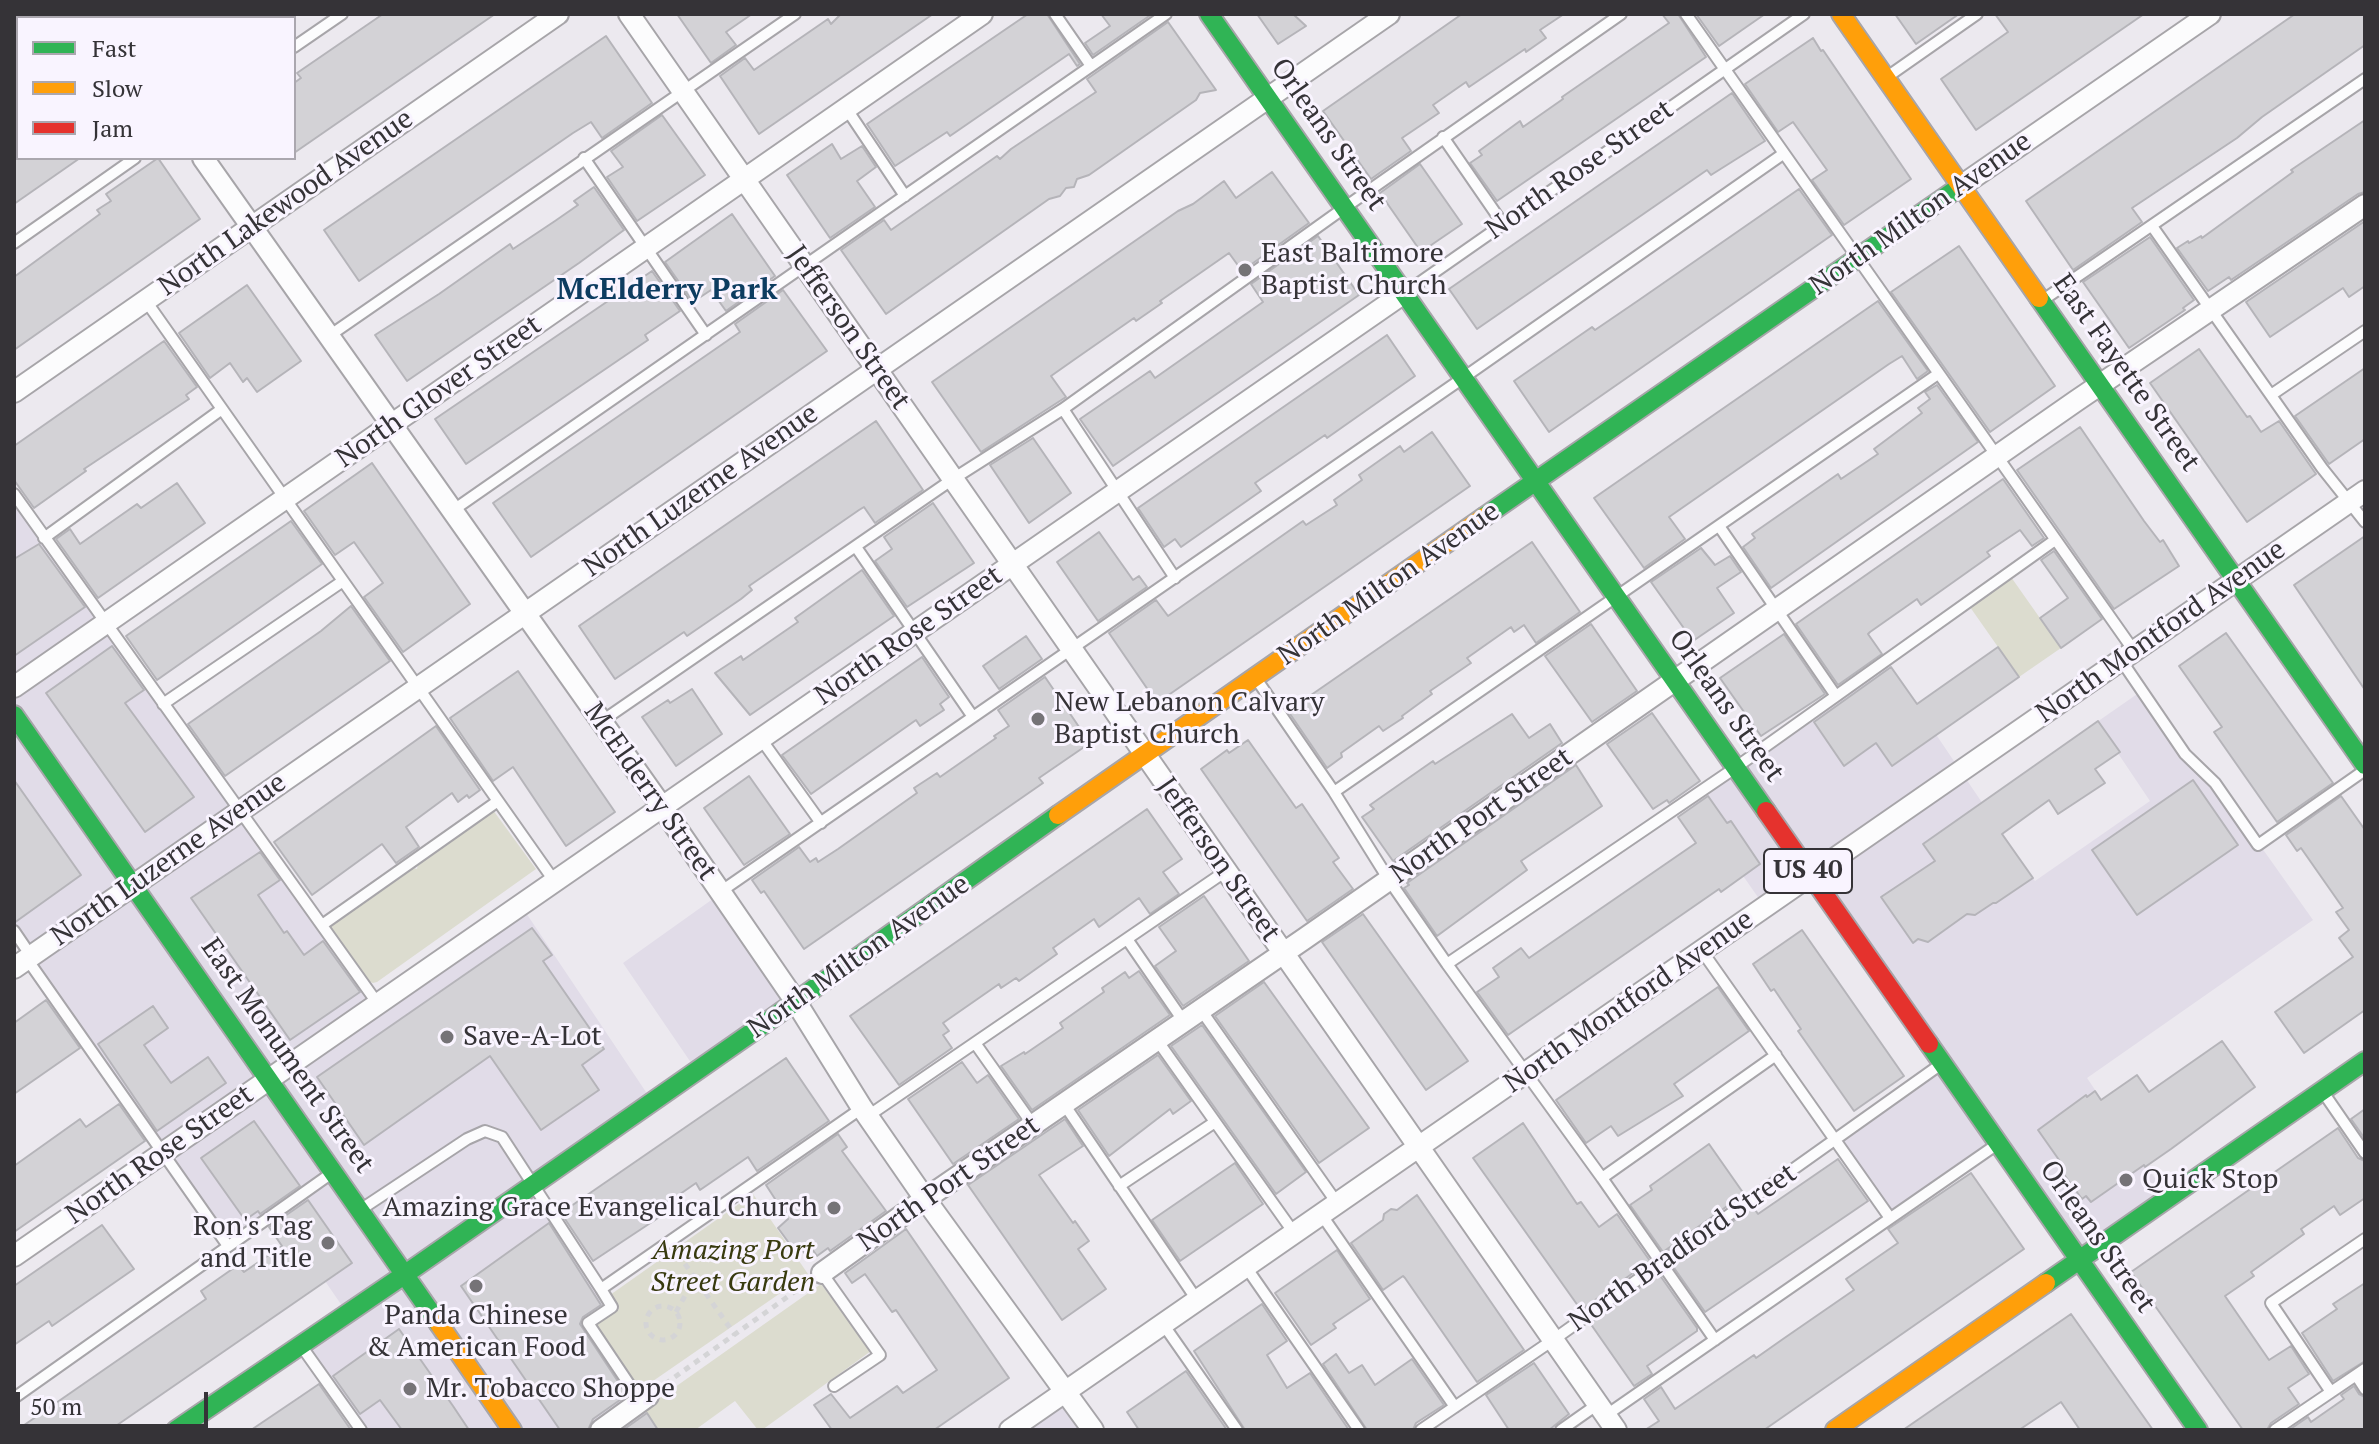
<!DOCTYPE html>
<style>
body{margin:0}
#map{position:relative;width:2379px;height:1444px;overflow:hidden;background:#ece9ef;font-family:"PT Serif",serif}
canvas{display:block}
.frame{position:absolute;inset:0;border:16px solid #353337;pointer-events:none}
.legend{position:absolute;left:16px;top:16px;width:280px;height:144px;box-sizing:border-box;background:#f9f4ff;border:2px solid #aba7af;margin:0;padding:10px 14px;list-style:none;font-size:24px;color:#353337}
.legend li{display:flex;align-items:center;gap:16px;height:40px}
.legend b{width:40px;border:2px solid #aba7af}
.scale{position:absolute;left:16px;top:1392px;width:192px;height:36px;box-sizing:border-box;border:4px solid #353337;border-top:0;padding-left:10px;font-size:24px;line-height:28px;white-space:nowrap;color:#353337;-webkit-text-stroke:6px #f9f4ff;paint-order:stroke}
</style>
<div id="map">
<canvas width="2379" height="1444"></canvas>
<div class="frame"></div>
<ul class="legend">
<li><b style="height:10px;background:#30b455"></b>Fast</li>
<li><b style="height:10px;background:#ff9f0a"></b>Slow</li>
<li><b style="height:10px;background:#e5322d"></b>Jam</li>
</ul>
<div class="scale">50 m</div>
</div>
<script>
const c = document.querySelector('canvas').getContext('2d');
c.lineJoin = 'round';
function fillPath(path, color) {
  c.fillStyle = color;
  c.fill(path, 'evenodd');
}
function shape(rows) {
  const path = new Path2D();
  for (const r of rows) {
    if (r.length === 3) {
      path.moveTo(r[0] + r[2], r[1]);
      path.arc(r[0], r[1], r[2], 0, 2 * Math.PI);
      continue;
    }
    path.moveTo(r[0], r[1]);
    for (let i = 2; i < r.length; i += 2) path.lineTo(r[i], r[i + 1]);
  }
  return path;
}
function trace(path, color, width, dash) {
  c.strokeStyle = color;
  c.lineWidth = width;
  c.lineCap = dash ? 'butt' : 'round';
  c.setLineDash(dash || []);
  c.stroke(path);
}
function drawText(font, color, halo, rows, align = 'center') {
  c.font = font + ' "PT Serif",serif';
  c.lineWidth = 6;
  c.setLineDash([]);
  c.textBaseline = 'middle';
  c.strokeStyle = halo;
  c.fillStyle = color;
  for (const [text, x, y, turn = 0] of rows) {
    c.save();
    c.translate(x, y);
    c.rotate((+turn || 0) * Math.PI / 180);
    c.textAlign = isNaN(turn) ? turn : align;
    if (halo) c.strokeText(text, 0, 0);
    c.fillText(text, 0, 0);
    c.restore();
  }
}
const built = shape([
 [14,490,378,1003,520,904,652,1101,534,1185,619,1308,595,1326,665,1430,361,1430,301,1345,347,1313,274,1207,227,1239,14,931],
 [1883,656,2035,881,2150,801,2097,722,2143,690,2195,764,2252,834,2313,920,2087,1078,2167,1196,2077,1260,1996,1142,1889,1217,1836,1142,1944,1068,1804,875,1762,903,1686,794],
 [717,896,790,1005,696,1070,623,963],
 [1062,1391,1091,1430,1007,1430]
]);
const green = shape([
 [2011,577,2061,648,2019,677,1970,607],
 [493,810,536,869,377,982,373,983,366,980,328,925,411,867,417,869,418,863],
 [753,1194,808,1274,640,1390,595,1326,619,1309,610,1295],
 [821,1284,871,1351,762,1430,758,1430,735,1401,695,1430,658,1430,644,1409]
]);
const building = shape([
 [383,14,495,14,294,153,294,83,301,78,297,73,383,14],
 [677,14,752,14,726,32,736,45,711,63,677,14],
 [841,14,933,14,759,134,720,76,745,58,754,70,828,19,831,24,841,14],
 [1028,14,1047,14,1080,64,1077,66,1069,54,950,136,947,132,895,166,867,124,1028,14],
 [1101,14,1152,14,1093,55,1085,43,1110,26,1101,14],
 [1257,14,1293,14,1306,26,1278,44,1257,14],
 [1462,14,1564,14,1540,30,1546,38,1526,52,1525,49,1469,87,1466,82,1433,105,1439,113,1402,138,1411,151,1371,179,1323,111,1462,14],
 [1662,14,1678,14,1706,57,1497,201,1470,163,1482,155,1479,151,1520,121,1523,127,1563,99,1562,97,1669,23,1662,14],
 [1696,14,1765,14,1719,46,1696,14],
 [1895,14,1959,14,1916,44,1895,14],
 [1995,14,2144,14,1976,130,1941,79,2008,32,1995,14],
 [2295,14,2365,14,2365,45,2262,117,2237,138,2132,208,2142,222,2073,270,2026,201,2295,14],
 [1168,22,1216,90,1200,93,1196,100,1089,175,1077,179,1074,187,1066,188,1060,196,1049,199,886,314,841,250,884,220,891,230,997,156,1000,159,1011,149,1096,92,1087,79,1168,22],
 [606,36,652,103,602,138,591,122,573,133,359,281,324,230,606,36],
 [1813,38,1821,51,1823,50,1911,179,1844,225,1812,180,1827,170,1793,122,1778,132,1745,84,1813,38],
 [1732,93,1765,141,1711,175,1707,170,1477,329,1449,289,1732,93],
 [662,115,705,175,637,221,607,177,623,167,611,151,662,115],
 [2365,120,2365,192,2358,194,2231,280,2229,277,2208,291,2177,248,2188,241,2189,243,2201,236,2202,238,2293,172,2291,170,2365,120],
 [832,144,841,159,862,146,876,167,857,181,875,207,830,238,787,175,832,144],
 [14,158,80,158,14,204,14,158],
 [158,158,200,219,14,350,14,277,100,214,97,210,111,201,106,194,158,158],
 [1420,164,1462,224,1421,252,1380,193,1420,164],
 [1272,172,1309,223,1242,271,1229,253,1160,301,1162,303,1136,321,1134,318,1078,357,1051,376,1066,397,981,452,932,382,1178,211,1193,204,1224,181,1236,198,1272,172],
 [594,187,624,230,579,263,407,381,375,335,439,294,510,244,513,249,555,221,578,205,574,201,594,187],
 [1799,189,1832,235,1549,432,1514,381,1592,327,1595,330,1639,300,1799,189],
 [732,214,775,276,726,311,711,290,693,302,665,262,732,214],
 [2365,221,2365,286,2349,297,2343,288,2270,337,2246,302,2365,221],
 [1318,236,1359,295,1113,466,1080,419,1150,371,1155,378,1263,302,1251,284,1318,236],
 [2150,237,2194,300,2183,308,2185,310,2129,348,2083,282,2150,237],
 [1959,246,2055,386,1990,432,1891,292,1959,246],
 [652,271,680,311,645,335,648,340,466,464,435,419,652,271],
 [247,285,301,361,257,392,247,378,243,382,230,363,210,378,179,333,247,285],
 [783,290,827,351,531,557,493,503,740,332,735,324,783,290],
 [1878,301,1928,371,1917,379,1902,356,1889,364,1669,517,1685,539,1644,568,1594,498,1878,301],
 [1387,335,1415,376,1327,438,1325,435,1255,483,1261,491,1181,547,1175,539,1164,547,1138,508,1387,335],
 [164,341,197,387,186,395,189,399,84,469,86,471,34,508,14,480,14,446,164,341],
 [2199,349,2247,417,2250,416,2261,432,2279,421,2316,474,2247,522,2150,383,2199,349],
 [2365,368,2365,439,2329,464,2295,416,2365,368],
 [1937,385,1978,442,1771,588,1743,547,1755,538,1752,534,1838,474,1841,479,1878,454,1874,449,1922,413,1918,408,1930,399,1925,392,1937,385],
 [876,421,923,490,875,523,864,507,859,510,749,586,752,590,741,599,687,636,684,632,615,679,579,626,876,421],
 [2080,427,2144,521,2160,542,2163,540,2179,566,2114,609,2017,470,2080,427],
 [1432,432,1470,486,1157,703,1109,633,1156,600,1168,616,1303,521,1306,525,1337,505,1334,500,1362,480,1359,475,1400,446,1404,452,1432,432],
 [1033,438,1071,493,1029,523,990,465,1033,438],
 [372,463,470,604,403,652,364,597,383,583,354,542,335,555,304,511,372,463],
 [2003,479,2044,538,2032,546,2020,530,1987,552,1990,556,1921,605,1917,599,1870,632,1868,634,1882,654,1838,685,1796,624,2003,479],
 [177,483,205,523,98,598,56,539,70,529,80,544,137,504,141,508,177,483],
 [933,503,974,563,907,607,875,561,892,549,884,537,933,503],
 [291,521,322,564,157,680,126,636,291,521],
 [1099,532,1133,580,1139,576,1147,587,1098,621,1057,562,1099,532],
 [2365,536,2365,690,2294,585,2365,536],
 [1532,542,1580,612,1536,643,1524,625,1514,632,1511,627,1467,658,1471,663,1430,691,1432,694,1402,716,1403,718,1383,731,1379,726,1341,753,1342,757,1327,768,1288,711,1532,542],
 [39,544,85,607,14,656,14,559,39,544],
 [1701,548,1715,565,1730,556,1741,572,1717,588,1734,613,1693,641,1651,582,1701,548],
 [2054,551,2102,619,2061,648,2040,618,2068,598,2041,560,2054,551],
 [862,570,894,616,750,715,715,673,741,656,743,660,798,622,795,618,862,570],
 [351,606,390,661,225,776,188,724,321,631,351,606],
 [1591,624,1637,691,1592,722,1545,656,1591,624],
 [2226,633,2333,783,2277,822,2214,732,2222,727,2179,666,2226,633],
 [1784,634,1825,694,1761,736,1720,678,1784,634],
 [1026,636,1042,659,999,689,983,666,1026,636],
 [112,646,144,690,125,703,194,797,145,832,46,693,112,646],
 [1998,647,2019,677,1892,766,1876,743,1844,766,1814,722,1891,667,1917,704,1998,647],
 [922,657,949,697,940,704,944,710,920,726,916,720,811,794,782,755,922,657],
 [518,671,615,812,566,846,513,767,493,781,450,718,518,671],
 [1045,677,1090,743,1039,778,1043,783,804,949,764,891,761,893,752,880,799,847,810,862,816,858,818,862,838,849,917,793,914,788,937,773,940,777,996,738,994,736,1009,726,998,710,1045,677],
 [692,689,722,734,676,766,642,717,668,700,670,703,692,689],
 [1652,713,1700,781,1669,803,1667,800,1653,809,1607,744,1652,713],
 [1512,714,1529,738,1550,724,1562,743,1393,861,1362,817,1374,809,1370,805,1433,761,1435,764,1512,714],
 [2098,721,2120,752,2095,769,2105,783,2058,814,2049,800,2002,834,2033,878,1996,903,1993,903,1975,915,1967,914,1928,942,1918,939,1913,943,1881,897,1935,861,1923,844,2098,721],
 [436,726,480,790,469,798,467,795,458,802,452,793,406,827,419,847,396,863,382,844,312,895,274,842,436,726],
 [1248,740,1296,808,1302,804,1339,858,1333,862,1353,889,1307,921,1201,769,1227,750,1229,753,1248,740],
 [1576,765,1602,806,1521,861,1527,870,1437,936,1404,888,1409,885,1407,883,1576,765],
 [749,776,790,834,744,865,704,808,749,776],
 [14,780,81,875,14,923,14,780],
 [2193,780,2238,845,2137,915,2092,850,2193,780],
 [1708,796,1727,823,1731,821,1760,864,1721,892,1719,889,1508,1035,1477,992,1499,977,1493,968,1521,948,1529,958,1696,843,1678,817,1708,796],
 [2341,796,2365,830,2365,1010,2304,1053,2275,1012,2353,957,2339,938,2349,930,2336,912,2343,908,2301,848,2297,851,2286,835,2341,796],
 [1147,809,1182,859,1163,872,1179,894,1150,914,1139,898,1099,927,1094,919,1053,948,1057,954,1019,981,1016,978,1001,988,999,984,943,1023,949,1031,943,1035,952,1048,899,1085,850,1016,1147,809],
 [260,852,280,880,258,895,284,933,287,931,304,955,323,941,360,992,290,1040,191,898,260,852],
 [1204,896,1249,961,1183,1006,1155,966,1176,951,1159,927,1204,896],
 [1363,914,1468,1061,1426,1090,1322,942,1363,914],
 [532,928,552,955,543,961,604,1049,582,1065,599,1090,541,1130,490,1056,364,1145,317,1077,532,928],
 [1802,930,1904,1076,1854,1111,1798,1031,1801,1029,1774,989,1771,991,1753,964,1802,930],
 [1139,971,1170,1015,1032,1110,1001,1066,1024,1052,1025,1054,1063,1028,1060,1023,1104,992,1102,988,1125,972,1129,978,1139,971],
 [1264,982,1369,1128,1319,1163,1215,1016,1264,982],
 [1718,987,1749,1031,1674,1084,1683,1096,1618,1136,1611,1126,1586,1143,1556,1100,1718,987],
 [46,1000,80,1048,14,1094,14,1023,46,1000],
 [153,1006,168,1028,144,1045,171,1083,208,1057,226,1083,157,1131,98,1044,153,1006],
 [1202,1025,1306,1172,1276,1194,1171,1046,1202,1025],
 [2222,1041,2255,1087,2171,1149,2145,1167,2144,1165,2091,1202,2086,1196,2082,1199,2060,1169,2064,1167,2038,1130,2086,1095,2087,1097,2095,1091,2101,1100,2137,1075,2149,1092,2222,1041],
 [1158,1055,1191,1101,1173,1114,1170,1109,1109,1156,1078,1110,1158,1055],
 [786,1058,829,1121,757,1171,748,1157,700,1190,696,1183,660,1208,664,1214,593,1261,561,1213,786,1058],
 [962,1062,977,1083,988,1075,1019,1119,953,1164,908,1099,962,1062],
 [119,1104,145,1141,14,1232,14,1166,80,1119,86,1127,119,1104],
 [2365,1109,2365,1139,2351,1119,2365,1109],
 [1065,1119,1083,1146,1039,1175,1073,1223,1075,1221,1089,1241,1078,1249,1106,1289,1062,1320,968,1185,1065,1119],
 [254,1121,300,1186,260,1214,258,1211,245,1220,201,1158,254,1121],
 [1523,1123,1577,1204,1581,1202,1599,1227,1617,1214,1650,1261,1581,1310,1473,1158,1523,1123],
 [2338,1128,2358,1158,2365,1161,2365,1198,2340,1215,2334,1206,2301,1229,2304,1234,2251,1272,2254,1276,2225,1296,2269,1360,2291,1346,2309,1374,2288,1388,2299,1404,2271,1423,2267,1430,2243,1430,2131,1272,2338,1128],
 [838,1134,847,1147,842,1151,886,1211,830,1251,828,1248,817,1256,812,1249,805,1254,802,1250,797,1254,778,1228,788,1219,766,1185,838,1134],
 [1709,1144,1744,1194,1663,1252,1630,1205,1652,1190,1650,1186,1709,1144],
 [1838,1159,1868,1201,1705,1312,1672,1265,1753,1207,1758,1214,1838,1159],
 [1235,1163,1263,1204,1180,1261,1152,1220,1235,1163],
 [1971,1173,2024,1249,1764,1430,1645,1430,1659,1421,1644,1399,1661,1387,1675,1409,1754,1355,1756,1358,1783,1339,1854,1290,1846,1279,1898,1243,1888,1229,1971,1173],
 [1417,1195,1524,1350,1477,1382,1405,1278,1403,1276,1383,1290,1351,1243,1383,1220,1384,1214,1391,1209,1397,1210,1417,1195],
 [308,1200,352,1263,110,1430,17,1430,206,1299,201,1291,238,1265,244,1272,282,1246,269,1227,308,1200],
 [549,1223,601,1305,583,1317,580,1324,627,1395,593,1419,588,1430,560,1430,461,1286,549,1223],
 [102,1225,134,1269,52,1326,49,1321,14,1345,14,1286,102,1225],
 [906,1229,1009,1378,934,1430,832,1430,814,1405,831,1394,850,1418,897,1386,903,1393,937,1370,896,1310,892,1312,865,1274,852,1283,845,1273,906,1229],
 [1337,1250,1370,1299,1333,1324,1336,1328,1311,1345,1275,1293,1337,1250],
 [1659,1274,1697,1328,1697,1331,1647,1366,1652,1374,1634,1386,1590,1323,1659,1274],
 [2365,1283,2365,1361,2333,1381,2302,1333,2337,1309,2333,1304,2365,1283],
 [1262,1304,1287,1341,1267,1355,1287,1388,1310,1373,1349,1430,1245,1430,1194,1351,1262,1304],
 [2071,1314,2153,1430,2080,1430,2061,1402,2019,1430,1903,1430,2071,1314],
 [399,1329,453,1406,469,1430,402,1430,380,1400,360,1414,333,1376,399,1329],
 [1336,1354,1349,1373,1362,1365,1375,1385,1412,1359,1444,1405,1416,1423,1413,1430,1367,1430,1323,1364,1336,1354],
 [1534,1363,1569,1414,1549,1430,1509,1430,1486,1395,1534,1363],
 [1186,1371,1227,1430,1139,1430,1127,1412,1186,1371],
 [319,1384,351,1430,251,1430,294,1401,319,1384],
 [2354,1386,2359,1394,2365,1397,2365,1430,2289,1430,2308,1417,2311,1422,2344,1399,2341,1395,2354,1386],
 [647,1413,658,1430,623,1430,647,1413]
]);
const path = shape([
 [678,1254,735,1335],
 [663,1323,17],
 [676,1312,695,1278],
 [665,1384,807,1283]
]);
const lane = shape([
 [1055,14,1091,66],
 [1686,14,2134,651],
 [294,47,342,14],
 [1887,77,1977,14],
 [846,108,905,196],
 [1443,137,1503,224],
 [584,158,706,335],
 [2152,226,2322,468,2365,522],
 [14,243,135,158],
 [1409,290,1804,14],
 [2043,300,2365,79],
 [146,301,555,882],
 [329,336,795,14],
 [2271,395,2365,331],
 [1063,409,1175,578],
 [14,494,378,1004],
 [452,511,1166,14],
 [1719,526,1836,696],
 [44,538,222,409],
 [856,547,973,717],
 [2121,660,2185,754,2215,783,2258,845,2365,770],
 [1257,680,1334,792,1389,880,1447,964,1602,1178],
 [163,704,343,581],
 [602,721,953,479,1063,409,1344,208,1621,14],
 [761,739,821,823],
 [1334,792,1938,374],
 [720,892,1463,378,1783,154],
 [322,925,498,801],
 [14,931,31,956],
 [1127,939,1184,1022],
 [1702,951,1890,1218],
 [27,959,228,1246],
 [1447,964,1735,768,2055,540],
 [1201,1010,1337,1203],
 [1157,1040,1294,1233],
 [975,1043,1033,1125],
 [2323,1092,2365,1153],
 [1064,1104,1197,1300],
 [868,1116,1226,871],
 [1119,1186,1215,1122],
 [363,1208,467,1139,485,1131,502,1137,601,1289,862,1108],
 [1321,1214,1455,1407],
 [1246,1267,1359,1430],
 [822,1273,880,1355,834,1386],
 [601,1289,612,1307,588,1323,641,1402],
 [1163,1324,1237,1430],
 [1715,1340,1602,1178,1776,1055],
 [302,1347,361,1430],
 [2356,1375,2365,1389],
 [2331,1392,2271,1303,2365,1239],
 [14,1398,329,1175],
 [1605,1416,1996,1145],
 [1421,1430,1553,1340,1937,1067],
 [1561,1430,1598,1404],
 [2275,1430,2365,1369]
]);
const street = shape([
 [103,14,106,18],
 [629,14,1616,1430],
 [147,18,153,14],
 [14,111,18,108],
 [203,158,662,807,796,1002,862,1108,925,1199,1093,1430],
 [1961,186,2210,14],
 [14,392,558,14],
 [14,687,982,14],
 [14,968,1389,14],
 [14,1256,1404,293],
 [822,1273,925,1199,1304,939,2076,401,2365,205],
 [601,1430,648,1396],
 [1010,1430,2365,491]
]);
const fast = shape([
 [1209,14,1766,811],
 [2039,298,2365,765],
 [1484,517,1961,186],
 [14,715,439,1324],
 [1929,1044,2198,1430],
 [2046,1283,2365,1061],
 [176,1430,404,1275,771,1019,1058,815]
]);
const slow = shape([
 [1841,14,2039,298],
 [1058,815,1484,517],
 [439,1324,512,1430],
 [1835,1430,2046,1283]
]);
const jam = shape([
 [1766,811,1929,1044]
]);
const markers = [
 [1245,270,8,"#757377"],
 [1038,719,8,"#757377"],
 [447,1037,8,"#757377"],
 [2126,1180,8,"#757377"],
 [834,1208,8,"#757377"],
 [328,1243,8,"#757377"],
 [476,1286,8,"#757377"],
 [410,1389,8,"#757377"]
];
const shields = [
 [1808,871,88]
];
const shieldNames = [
 ["US 40",1808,871]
];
const streetNames = [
 ["Orleans Street",1328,135,55],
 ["North Rose Street",1580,170,-35],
 ["North Lakewood Avenue",286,203,-35],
 ["North Milton Avenue",1921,214,-35],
 ["Jefferson Street",848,328,55],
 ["East Fayette Street",2126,373,55],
 ["North Glover Street",439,392,-35],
 ["North Luzerne Avenue",701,491,-35],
 ["North Milton Avenue",1389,584,-35],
 ["North Montford Avenue",2161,632,-35],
 ["North Rose Street",909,636,-35],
 ["Orleans Street",1726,706,55],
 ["McElderry Street",650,792,55],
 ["North Port Street",1482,816,-35],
 ["North Luzerne Avenue",169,860,-35],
 ["Jefferson Street",1218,860,55],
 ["North Milton Avenue",859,957,-35],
 ["North Montford Avenue",1629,1002,-35],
 ["East Monument Street",287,1056,55],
 ["North Rose Street",160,1155,-35],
 ["North Port Street",949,1184,-35],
 ["Orleans Street",2097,1237,55],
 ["North Bradford Street",1683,1248,-35]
];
const poiNames = [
 ["East Baltimore",1261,254],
 ["Baptist Church",1261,286],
 ["New Lebanon Calvary",1054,703],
 ["Baptist Church",1054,735],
 ["Save-A-Lot",463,1037],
 ["Quick Stop",2142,1180],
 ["Amazing Grace Evangelical Church",818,1208,"right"],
 ["Ron's Tag",312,1227,"right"],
 ["and Title",312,1259,"right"],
 ["Panda Chinese",476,1316,"center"],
 ["& American Food",476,1348,"center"],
 ["Mr. Tobacco Shoppe",426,1389]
];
const parkNames = [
 ["Amazing Port",733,1251],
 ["Street Garden",733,1283]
];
const neighbourhoodNames = [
 ["McElderry Park",667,290]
];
fillPath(built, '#e1dce8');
fillPath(green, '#dcdccf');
fillPath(building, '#d3d2d6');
trace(building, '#b5b4b9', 2);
trace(lane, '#a7a5a9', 14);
trace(street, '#a7a5a9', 24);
trace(fast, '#a7a5a9', 22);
trace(slow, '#a7a5a9', 22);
trace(jam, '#a7a5a9', 22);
trace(path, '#d4d4d6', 5, [6, 6]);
trace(lane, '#fcfcfd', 10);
trace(street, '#fcfcfd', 20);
trace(fast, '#30b455', 18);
trace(slow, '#ff9f0a', 18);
trace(jam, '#e5322d', 18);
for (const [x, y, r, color] of markers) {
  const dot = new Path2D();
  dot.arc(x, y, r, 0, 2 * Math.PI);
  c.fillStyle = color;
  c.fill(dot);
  trace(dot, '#f9f4ff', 3);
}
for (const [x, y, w] of shields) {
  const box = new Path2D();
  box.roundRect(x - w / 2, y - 22, w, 44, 6);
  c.fillStyle = '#f9f4ff';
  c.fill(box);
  trace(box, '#353337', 2);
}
drawText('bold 26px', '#353337', null, shieldNames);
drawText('28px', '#353337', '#f9f4ff', streetNames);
drawText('28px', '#353337', '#f9f4ff', poiNames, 'left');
drawText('italic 28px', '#383a0f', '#f9f4ff', parkNames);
drawText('bold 30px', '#0d3c60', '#f9f4ff', neighbourhoodNames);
</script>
